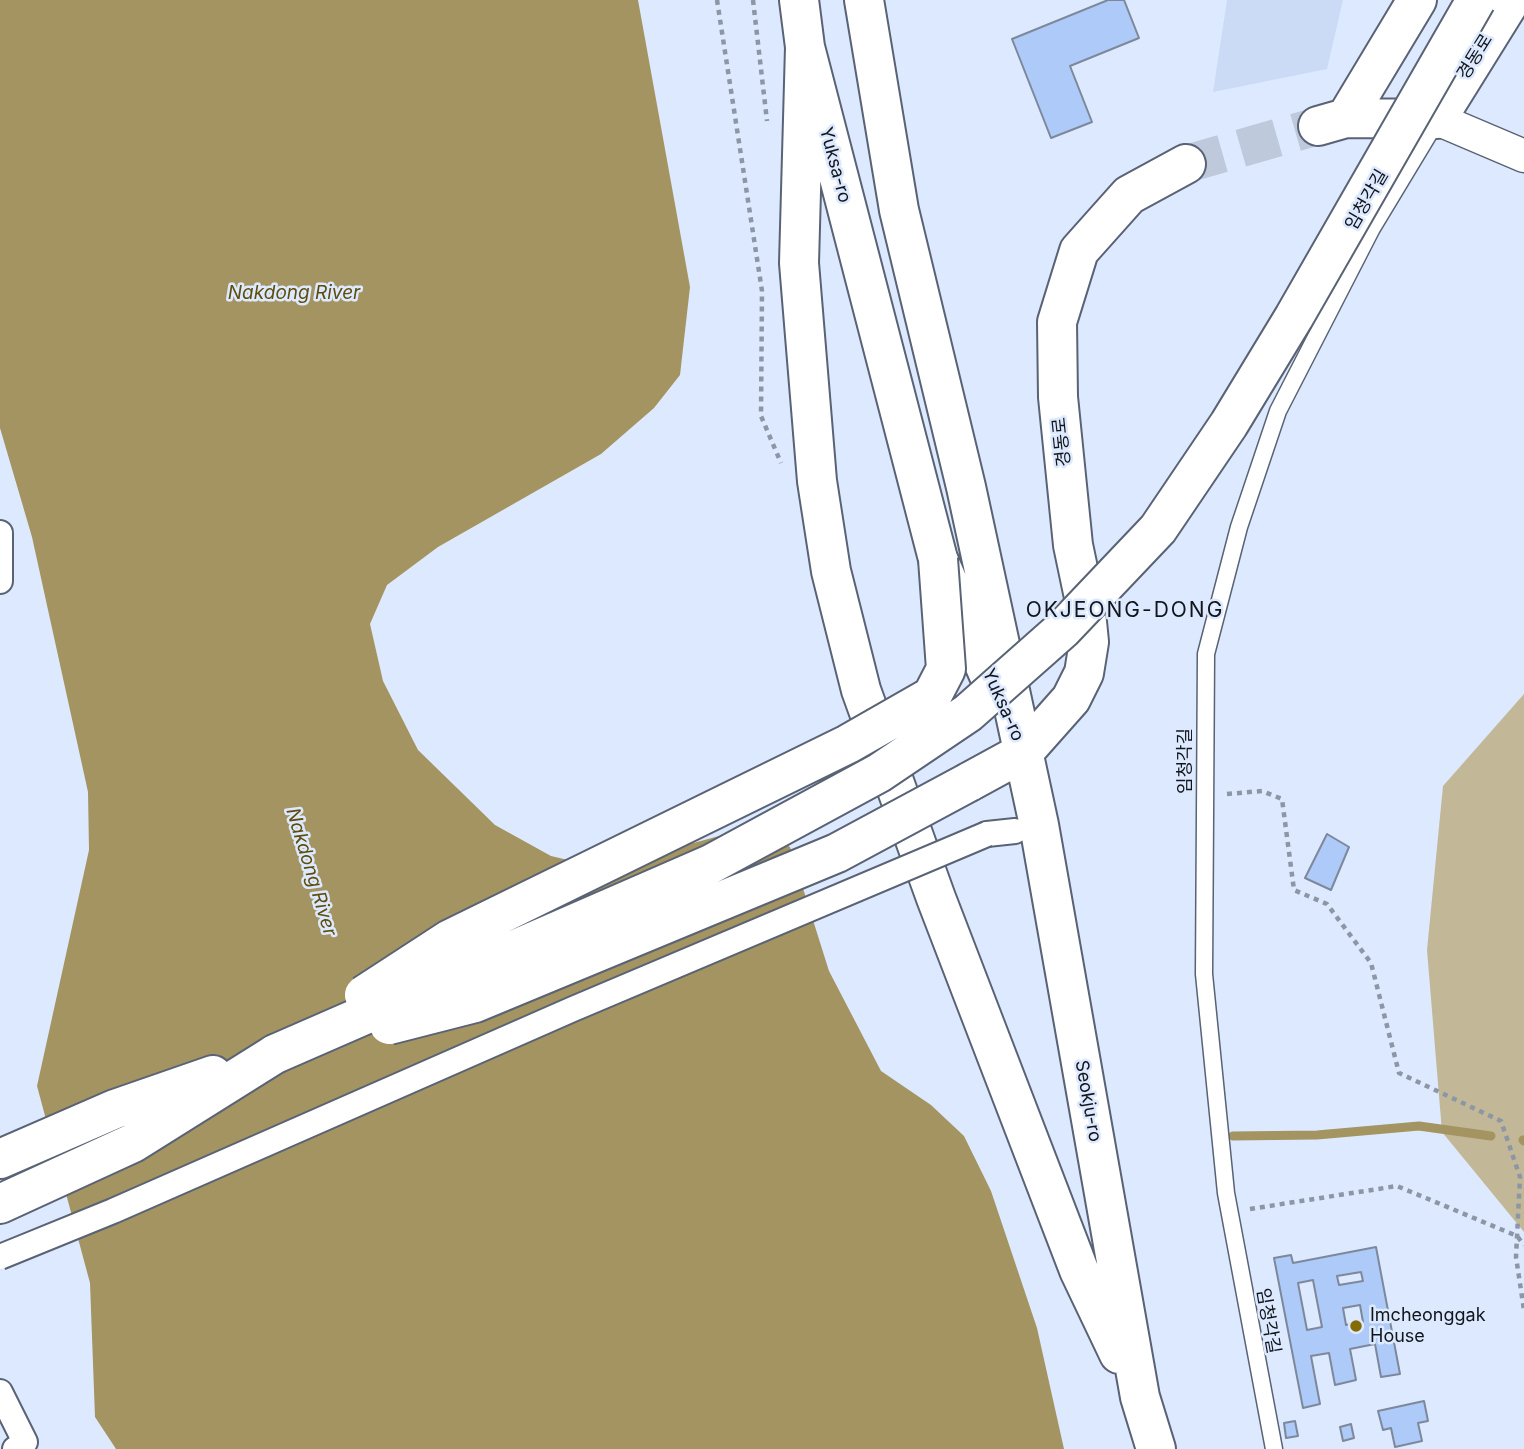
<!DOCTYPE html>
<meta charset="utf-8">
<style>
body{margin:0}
canvas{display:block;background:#dde9fe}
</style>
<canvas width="1524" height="1449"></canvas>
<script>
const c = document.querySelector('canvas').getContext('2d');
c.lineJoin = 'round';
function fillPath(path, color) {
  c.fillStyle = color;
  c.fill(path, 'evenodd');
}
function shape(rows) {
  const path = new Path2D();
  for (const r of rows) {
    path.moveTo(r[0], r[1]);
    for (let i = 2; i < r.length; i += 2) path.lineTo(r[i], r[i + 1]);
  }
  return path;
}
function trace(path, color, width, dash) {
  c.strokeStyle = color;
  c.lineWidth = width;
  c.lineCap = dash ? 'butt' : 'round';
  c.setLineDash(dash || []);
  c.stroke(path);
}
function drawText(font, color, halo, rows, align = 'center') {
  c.font = font + ' Inter,"Noto Sans KR",sans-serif';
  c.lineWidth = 5;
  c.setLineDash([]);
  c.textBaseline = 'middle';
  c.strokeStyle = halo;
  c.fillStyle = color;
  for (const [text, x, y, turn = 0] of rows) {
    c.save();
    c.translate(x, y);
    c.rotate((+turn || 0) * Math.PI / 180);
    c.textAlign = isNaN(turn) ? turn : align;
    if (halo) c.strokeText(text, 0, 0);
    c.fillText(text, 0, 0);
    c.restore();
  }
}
const built = shape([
 [1227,0,1343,0,1327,69,1213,92]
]);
const green = shape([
 [1524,694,1524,1232,1442,1132,1427,950,1443,786]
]);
const water = shape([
 [0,0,638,0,690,287,680,375,654,408,601,454,438,547,387,585,370,624,383,681,418,750,495,825,551,856,602,868,752,827,790,847,829,971,881,1071,931,1105,964,1136,991,1191,1037,1328,1064,1449,116,1449,95,1417,90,1283,37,1086,89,850,88,792,32,537,0,428]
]);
const stream = shape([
 [1233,1136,1317,1135,1419,1126,1491,1136],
 [1523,1140,1524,1141]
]);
const building = shape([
 [1108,0,1124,0,1139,38,1070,66,1092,122,1051,138,1012,39,1108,0],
 [1327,834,1349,847,1331,890,1305,878,1327,834],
 [1376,1247,1400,1374,1381,1377,1375,1344,1350,1349,1356,1380,1335,1385,1329,1353,1311,1356,1320,1404,1303,1408,1274,1258,1291,1255,1293,1263,1376,1247],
 [1361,1272,1363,1281,1339,1285,1337,1276,1361,1272],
 [1313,1280,1322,1327,1307,1330,1298,1283,1313,1280],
 [1360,1305,1363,1322,1346,1325,1343,1308,1360,1305],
 [1424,1401,1428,1421,1418,1423,1422,1441,1395,1447,1391,1428,1383,1430,1378,1411,1424,1401],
 [1295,1421,1298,1436,1286,1438,1284,1423,1295,1421],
 [1351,1424,1354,1438,1343,1441,1340,1427,1351,1424]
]);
const tertiaryTunnel = shape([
 [1186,164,1318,126]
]);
const path = shape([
 [717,0,762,291,761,416,781,463],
 [753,0,767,121],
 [1227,794,1262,791,1282,799,1294,890,1327,904,1371,963,1399,1073,1501,1121,1520,1177,1516,1257,1524,1310],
 [1250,1209,1397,1186,1517,1236,1524,1245]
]);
const service = shape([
 [1274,1449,1226,1193,1204,974,1206,654,1239,527,1278,411,1372,228,1436,122]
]);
const pedestrian = shape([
 [0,533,0,581],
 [987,834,1015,831],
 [0,1392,25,1442,15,1449]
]);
const minor = shape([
 [1437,119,1524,156]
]);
const tertiary = shape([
 [799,0,805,47,938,559,991,680],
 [864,0,899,210,966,487,1039,825,1140,1397,1156,1449],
 [805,47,799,263,817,481,831,571,861,690,936,898,1079,1270,1119,1354],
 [1346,118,1417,0],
 [1318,126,1346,118,1437,119,1511,0],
 [969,782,1024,752,1071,699,1084,673,1089,642,1085,602,1073,545,1058,397,1057,322,1079,251,1129,195,1186,164],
 [0,1159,115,1109,213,1075],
 [0,1204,133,1143,275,1054]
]);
const pedestrianBridge = shape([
 [0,1257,113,1211,573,1009,987,834]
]);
const tertiaryBridge = shape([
 [364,995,450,939,848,744,932,696,946,669,938,559],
 [389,1025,475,1003,837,853,969,782],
 [275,1054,711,864,879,773,968,713,1063,629,1158,529,1229,424,1294,317,1476,0]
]);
const markers = [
 [1356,1326,7,"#846b06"]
];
const streetNames = [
 ["경동로",1475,57,-58],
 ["Yuksa-ro",835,165,75],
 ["임청각길",1367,200,-60],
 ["경동로",1062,442,-96],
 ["Yuksa-ro",1003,705,66],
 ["임청각길",1186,761,-90],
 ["Seokju-ro",1088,1101,80],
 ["임청각길",1268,1321,80]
];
const poiNames = [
 ["Imcheonggak",1370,1316],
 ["House",1370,1337]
];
const waterNames = [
 ["Nakdong River",294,293],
 ["Nakdong River",311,872,73]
];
const quarterNames = [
 ["OKJEONG-DONG",1125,611]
];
fillPath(built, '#cbdbf5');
fillPath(green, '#c2b897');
fillPath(water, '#a49461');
trace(stream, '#a49461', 9);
fillPath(building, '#aecaf8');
trace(building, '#7d889b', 2);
trace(tertiaryTunnel, '#bec9dc', 38, [38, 19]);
trace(service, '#596375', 19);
trace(pedestrian, '#596375', 28);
trace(minor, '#596375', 35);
trace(tertiary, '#596375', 42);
trace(path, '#8d96a5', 4.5, [5, 5]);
trace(service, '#fff', 16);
trace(pedestrian, '#fff', 24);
trace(minor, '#fff', 32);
trace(tertiary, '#fff', 38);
trace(pedestrianBridge, '#596375', 28, []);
trace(tertiaryBridge, '#596375', 42, []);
trace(pedestrianBridge, '#fff', 24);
trace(tertiaryBridge, '#fff', 38);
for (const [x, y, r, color] of markers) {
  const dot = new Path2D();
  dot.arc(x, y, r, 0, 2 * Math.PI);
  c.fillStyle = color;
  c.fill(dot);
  trace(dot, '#dde9fe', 2.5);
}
drawText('18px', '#10141b', '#dde9fe', streetNames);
drawText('18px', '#10141b', '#dde9fe', poiNames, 'left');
drawText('italic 19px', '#5f4d0c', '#dde9fe', waterNames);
c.letterSpacing = '2px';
drawText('21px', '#10141b', '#dde9fe', quarterNames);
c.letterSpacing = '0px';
</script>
